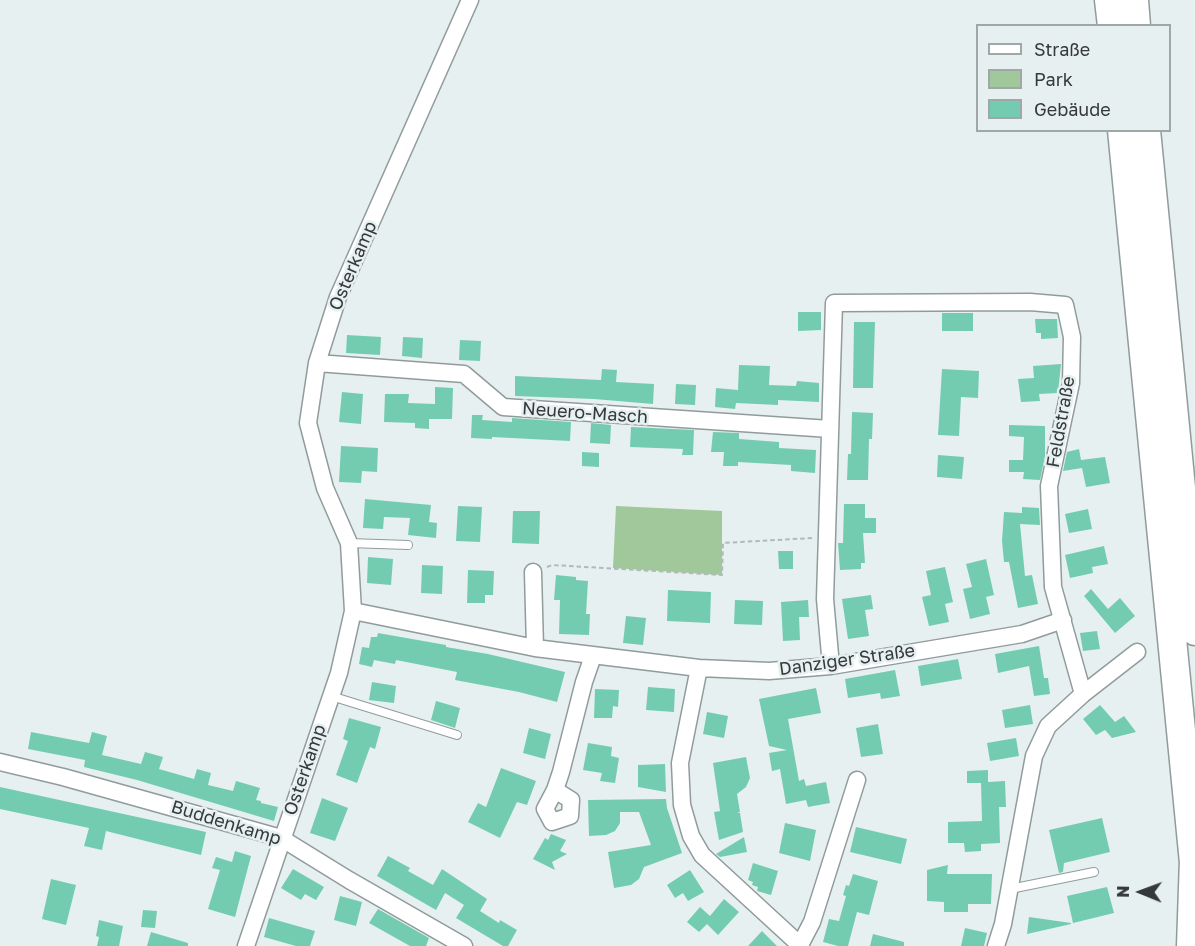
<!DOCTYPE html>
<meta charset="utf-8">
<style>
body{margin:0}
#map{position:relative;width:1195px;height:946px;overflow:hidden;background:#e6f0f1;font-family:"Golos Text",sans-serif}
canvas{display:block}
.legend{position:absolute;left:976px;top:24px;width:195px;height:108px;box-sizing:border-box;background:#e6f0f1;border:2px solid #9fa7a7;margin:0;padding:8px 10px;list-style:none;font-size:18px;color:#353939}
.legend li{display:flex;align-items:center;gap:12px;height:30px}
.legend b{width:30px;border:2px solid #9fa7a7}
.north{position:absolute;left:1111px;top:862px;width:60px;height:60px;-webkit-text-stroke:4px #e6f0f1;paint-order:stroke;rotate:271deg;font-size:16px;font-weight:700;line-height:24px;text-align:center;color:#353939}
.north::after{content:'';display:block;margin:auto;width:21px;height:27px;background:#353939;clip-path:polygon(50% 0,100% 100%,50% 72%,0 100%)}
</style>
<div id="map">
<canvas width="1195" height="946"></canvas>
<ul class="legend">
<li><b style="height:8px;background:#fff"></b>Straße</li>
<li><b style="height:16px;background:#a0c89b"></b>Park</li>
<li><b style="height:16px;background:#73ccb0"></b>Gebäude</li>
</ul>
<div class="north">N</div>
</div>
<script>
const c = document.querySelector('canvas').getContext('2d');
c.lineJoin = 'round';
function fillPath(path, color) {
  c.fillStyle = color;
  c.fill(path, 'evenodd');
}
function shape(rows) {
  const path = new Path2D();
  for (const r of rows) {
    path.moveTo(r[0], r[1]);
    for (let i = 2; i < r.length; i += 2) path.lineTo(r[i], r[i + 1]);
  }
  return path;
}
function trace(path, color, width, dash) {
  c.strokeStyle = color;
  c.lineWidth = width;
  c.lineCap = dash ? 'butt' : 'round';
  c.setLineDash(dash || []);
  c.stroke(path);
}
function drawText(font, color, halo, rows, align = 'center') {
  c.font = font + ' "Golos Text",sans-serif';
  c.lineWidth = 5;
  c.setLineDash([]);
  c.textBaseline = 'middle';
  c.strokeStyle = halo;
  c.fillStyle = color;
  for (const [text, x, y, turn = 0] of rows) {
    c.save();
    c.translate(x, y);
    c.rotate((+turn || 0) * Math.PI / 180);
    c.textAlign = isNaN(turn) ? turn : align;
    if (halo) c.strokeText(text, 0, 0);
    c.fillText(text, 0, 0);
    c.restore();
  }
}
const green = shape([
 [616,506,722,511,722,575,613,568]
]);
const building = shape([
 [798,312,821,312,821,330,798,331],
 [942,313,973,313,973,331,942,331],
 [1035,319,1057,319,1058,338,1041,339,1041,333,1036,333],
 [854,322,875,322,873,388,853,388],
 [347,335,381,337,380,355,346,353],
 [403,337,423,338,422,358,402,356],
 [460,340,481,341,480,361,459,360],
 [1061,364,1058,393,1039,394,1040,401,1021,402,1018,379,1034,378,1033,366],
 [739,365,770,366,769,385,796,386,797,381,819,383,819,402,778,400,778,405,736,403,735,409,715,407,716,388,738,390],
 [602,369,617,370,616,382,654,384,653,404,594,399,515,396,515,376,601,380],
 [942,369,979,371,978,398,961,397,959,436,938,435],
 [676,384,696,385,695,405,675,404],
 [435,387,453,388,452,419,429,419,429,429,415,428,415,423,384,422,385,394,409,394,408,403,435,404],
 [342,392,363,394,361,424,339,422],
 [852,412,873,413,872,439,869,439,868,480,847,480,848,454,851,454],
 [472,415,483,415,482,420,512,422,512,418,571,422,570,441,492,437,492,439,471,438],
 [591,423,611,425,610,444,590,443],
 [1009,425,1045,426,1045,456,1040,480,1023,479,1024,472,1009,472,1009,460,1023,460,1024,437,1009,436],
 [631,427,694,430,693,455,682,455,683,449,630,447],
 [713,432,739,433,739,439,779,442,779,448,816,450,815,473,791,471,791,465,738,462,738,466,723,466,724,452,711,452],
 [341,446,378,448,377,472,362,471,361,483,339,482],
 [1079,449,1081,460,1105,457,1110,483,1086,487,1082,468,1063,471,1067,452],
 [582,452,599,453,599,467,582,466],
 [938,455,964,457,962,479,937,477],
 [365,499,431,505,429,522,437,523,436,538,408,535,410,518,384,517,383,529,363,528],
 [844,504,865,504,865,518,876,518,876,533,863,533,865,563,861,563,861,569,840,570,838,543,843,543],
 [458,506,482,507,480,542,456,541],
 [1022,507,1039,508,1040,525,1020,524,1025,576,1032,575,1038,604,1018,608,1009,562,1004,562,1002,541,1004,512,1022,513],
 [1088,509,1092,529,1069,533,1065,514],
 [513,511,540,511,539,544,512,543],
 [1104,546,1108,564,1092,567,1093,573,1070,578,1065,555],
 [778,551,793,551,793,569,779,569],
 [368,557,393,559,391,585,367,583],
 [986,559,994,595,986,597,990,614,970,619,963,589,972,587,966,564],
 [422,565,443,566,442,594,421,593],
 [945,567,953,602,945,604,949,622,929,626,922,597,931,595,926,571],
 [468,570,494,571,493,595,485,595,485,603,467,603],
 [556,575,576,577,576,580,588,581,586,614,590,614,589,635,559,634,560,600,554,600],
 [1091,589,1108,609,1120,598,1135,616,1115,633,1084,596],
 [668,590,711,592,710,623,667,621],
 [871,595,873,609,865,610,869,636,848,639,842,599],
 [735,600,763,601,762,625,734,624],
 [808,600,809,617,799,617,800,640,783,641,781,602],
 [626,616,646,618,643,645,623,643],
 [1097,631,1100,649,1083,651,1080,633],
 [378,633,446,645,446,647,488,654,565,672,557,702,519,692,455,680,457,672,396,660,395,664,374,660,372,667,359,664,362,647,369,648,371,637,377,637],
 [1039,646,1044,678,1048,678,1050,694,1034,696,1029,666,998,673,995,654],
 [958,659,962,679,921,686,918,666],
 [895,670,900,696,881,699,880,693,848,698,845,679],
 [372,682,396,686,394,703,369,700],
 [648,687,675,689,674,712,646,710],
 [816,688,821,713,788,719,799,781,804,779,806,786,826,782,830,803,808,807,806,800,786,804,780,769,772,771,769,753,787,750,769,746,759,699],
 [595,689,619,690,618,707,613,706,612,718,594,718],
 [436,701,460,708,455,728,431,720],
 [1030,705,1033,724,1005,728,1002,710],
 [1100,705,1115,722,1124,716,1136,732,1112,738,1105,730,1096,735,1083,719],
 [707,712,728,716,724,738,703,734],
 [349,718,381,727,375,749,370,747,357,783,336,775,348,741,343,739],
 [878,724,883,754,861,757,856,728],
 [529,728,551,734,545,759,523,753],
 [31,732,89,743,92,732,107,736,102,755,141,764,145,752,163,757,159,769,194,779,197,769,211,773,208,785,233,791,236,781,260,788,256,800,261,801,261,803,278,807,274,821,137,780,84,767,85,760,28,749],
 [1016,738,1019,756,990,761,987,743],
 [588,743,612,747,611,756,619,758,615,783,600,781,602,773,583,770],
 [746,757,750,778,746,787,737,794,740,812,737,813,740,813,743,832,719,840,714,812,720,811,713,763],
 [665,764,666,792,638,787,638,765],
 [501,768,536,781,527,805,517,802,500,838,468,822,478,803,486,807],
 [988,770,988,782,1005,781,1006,807,999,807,1000,843,981,844,981,851,965,852,964,843,948,843,948,822,982,821,981,783,967,783,967,771],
 [0,787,206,832,201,855,106,831,102,850,84,846,89,828,0,809],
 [322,798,348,808,335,841,310,833],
 [666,799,667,808,682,853,644,867,639,879,631,885,614,888,608,852,651,845,639,812,620,812,620,823,615,831,606,835,589,836,588,800],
 [1102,818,1110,852,1064,863,1063,872,1059,873,1049,830],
 [785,823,816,830,810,861,779,853],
 [856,827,907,839,901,864,850,852],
 [551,834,566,840,560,851,567,854,552,862,555,870,533,859,545,838,548,840],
 [744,837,747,852,720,857,716,854],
 [235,851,251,856,235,917,208,909,220,870,212,868,216,857,232,862],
 [388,856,410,868,408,871,433,885,442,869,487,899,480,911,499,923,500,920,517,930,508,946,503,946,456,918,464,905,445,893,436,910,377,876],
 [753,863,778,871,771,895,757,891,758,887,752,885,753,882,748,880],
 [948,865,947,874,992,874,991,904,968,904,968,912,944,912,944,902,927,901,927,870],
 [293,869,324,887,316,900,305,894,301,900,281,888],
 [690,870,704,892,688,901,683,893,675,898,667,885],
 [853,874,878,881,869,915,857,912,848,946,838,946,823,942,829,919,839,921,846,896,843,895,846,885,849,886],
 [51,879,76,885,66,925,42,919],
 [1107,887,1114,913,1073,923,1067,896],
 [340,896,362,902,356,926,334,920],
 [724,899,739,912,718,935,707,924,699,932,687,922,700,907,710,916],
 [378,909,429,938,426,946,410,946,369,923],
 [143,910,157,911,155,928,141,927],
 [1029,917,1071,923,1071,924,1027,934],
 [269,918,315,931,310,946,296,946,264,937],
 [99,920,123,926,119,946,97,946,99,937,96,936],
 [965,928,987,933,984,946,961,946],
 [762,931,777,946,748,946],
 [151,932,188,943,188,946,147,946],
 [873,934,904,942,904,946,870,946]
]);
const path = shape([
 [547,567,552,565,722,575,723,543,812,538]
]);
const lane = shape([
 [349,543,408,545],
 [331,696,457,735],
 [1010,889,1094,872]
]);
const street = shape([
 [317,363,464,374,503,407,830,429],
 [533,572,535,648],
 [353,611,535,648,699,668,769,671,831,666,1022,634,1063,620],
 [831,666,825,599,834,303,1030,302,1065,305,1072,337,1071,383,1049,486,1053,587,1083,694],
 [699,668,680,763,682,805,691,836,702,855,801,946],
 [0,762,63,777,281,838,349,880,464,946],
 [555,790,571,800,570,816,552,822,545,809,555,790,561,772,584,682,593,656],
 [800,945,812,922,857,780],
 [246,946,339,673,353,611,349,543,325,488,308,423,317,363,338,297,470,0],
 [996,946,1003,924,1034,756,1048,726,1083,694,1137,652]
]);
const highway = shape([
 [1109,0,1112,26],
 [1134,0,1136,26],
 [1122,130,1195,873],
 [1146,130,1195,631],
 [1191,946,1194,859]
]);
const streetNames = [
 ["Osterkamp",353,266,-67],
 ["Neuero-Masch",585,413,4],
 ["Feldstraße",1061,422,-80],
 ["Danziger Straße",847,660,-8],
 ["Osterkamp",305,770,-71],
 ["Buddenkamp",226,823,17]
];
fillPath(green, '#a0c89b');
fillPath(building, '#73ccb0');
trace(lane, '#929b9b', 10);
trace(street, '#929b9b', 19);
trace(highway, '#929b9b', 31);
trace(path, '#b1b9ba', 2, [4.5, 3]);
trace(lane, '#fff', 8);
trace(street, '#fff', 16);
trace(highway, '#fff', 28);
drawText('18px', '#353939', '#e6f0f1', streetNames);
</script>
